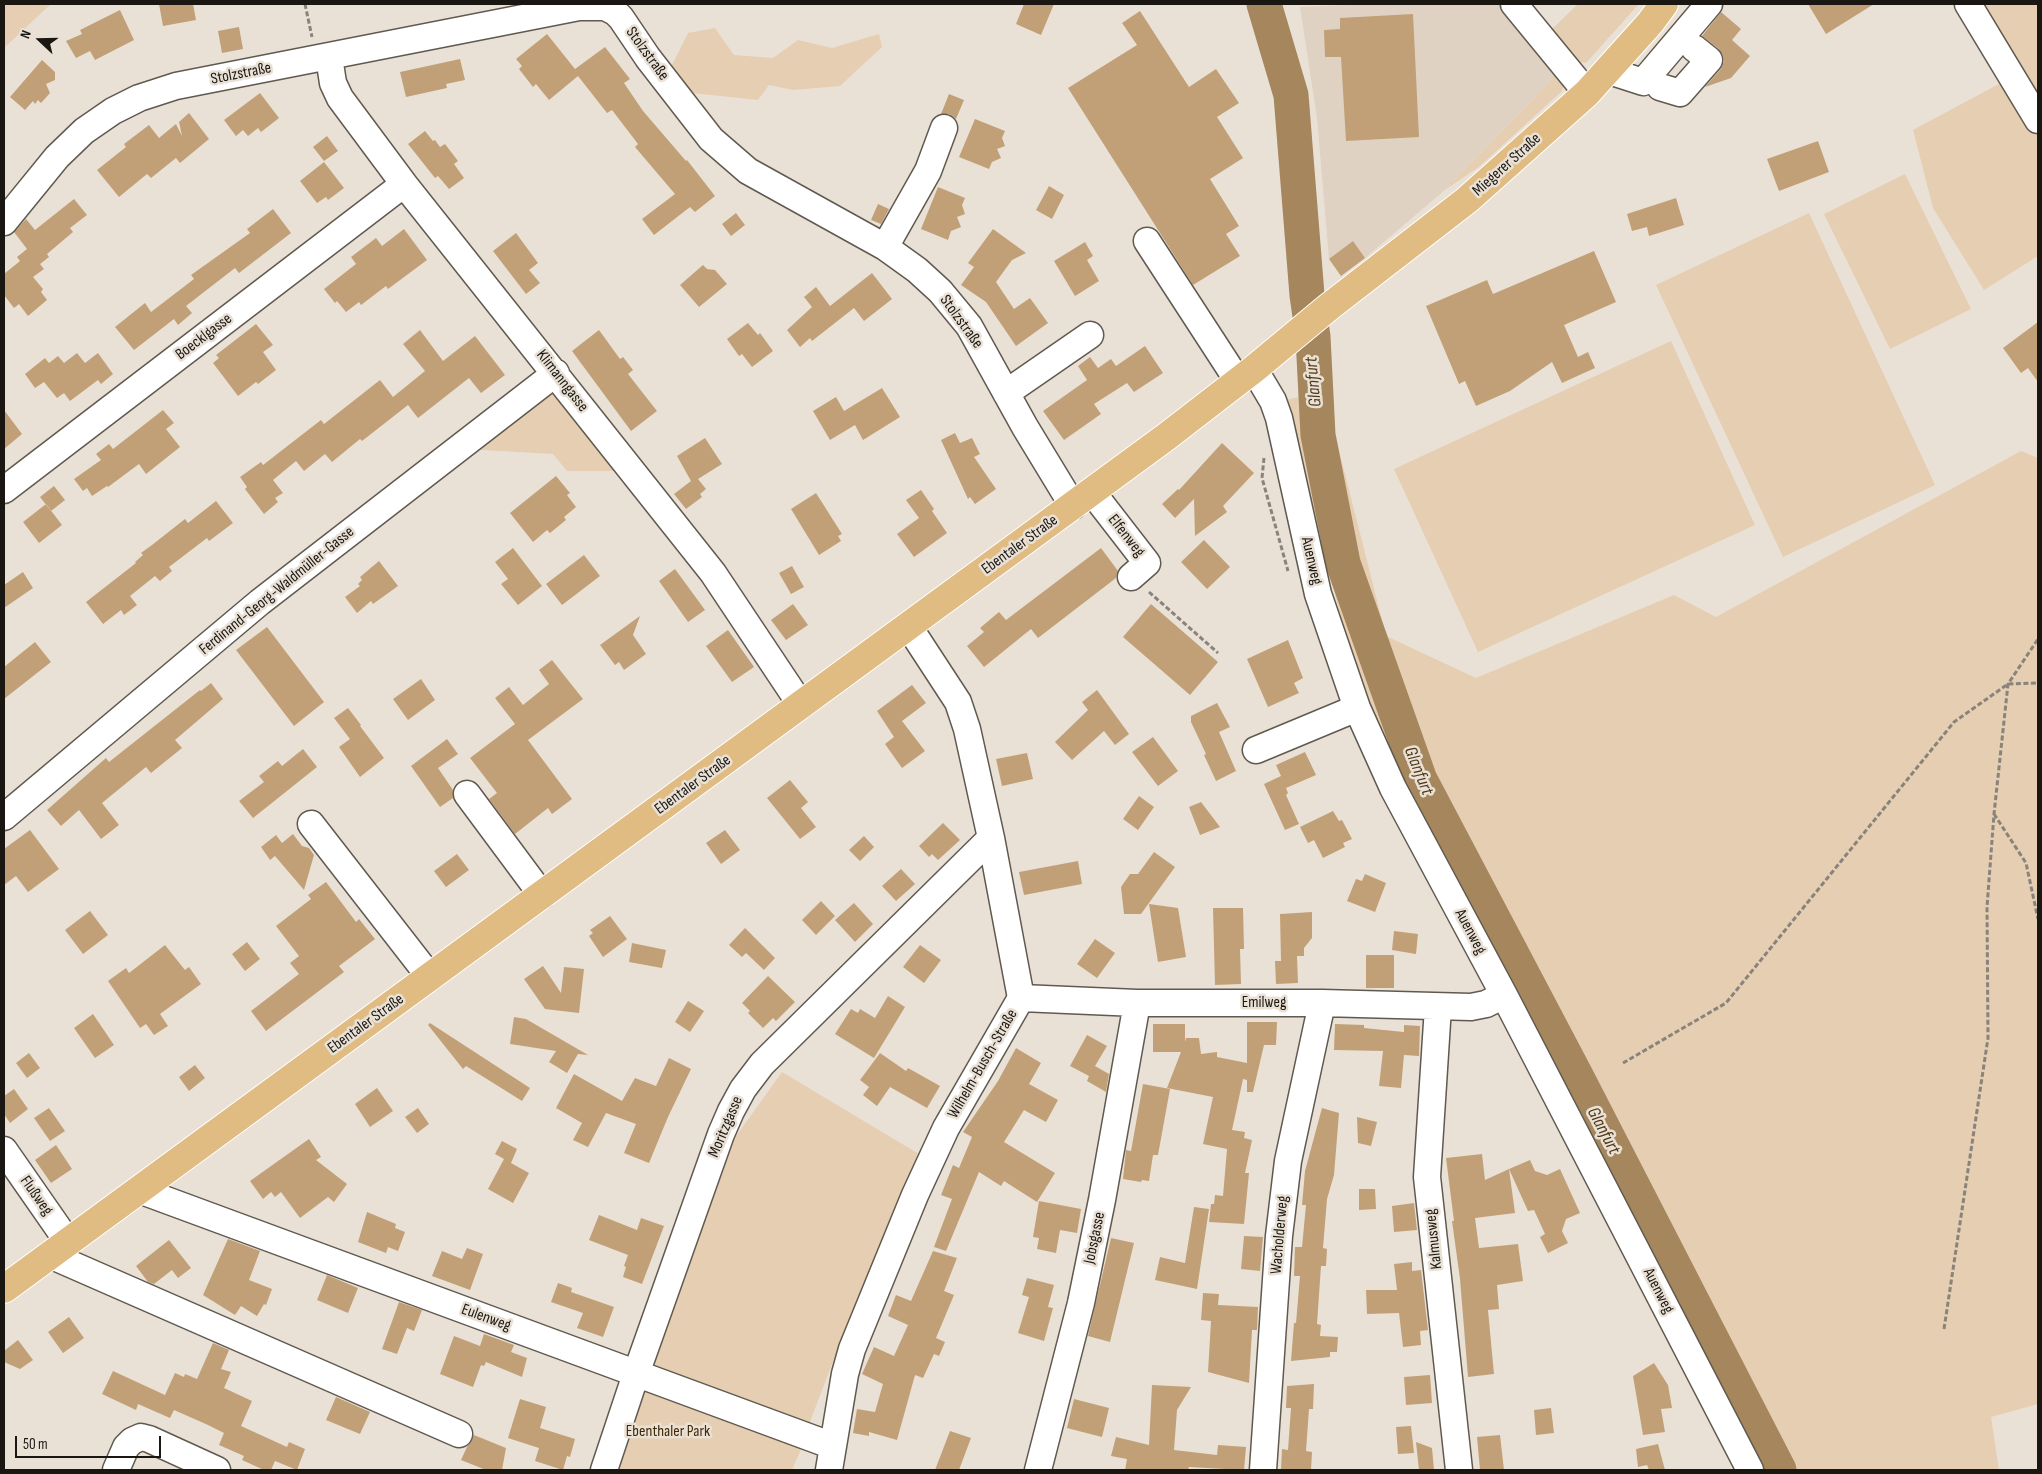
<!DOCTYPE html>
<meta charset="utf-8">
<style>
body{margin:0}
#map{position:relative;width:2042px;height:1474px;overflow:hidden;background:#eae1d6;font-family:"Sofia Sans Condensed",sans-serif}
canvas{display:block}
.frame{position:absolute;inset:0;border:5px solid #1a1713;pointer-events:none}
.north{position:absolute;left:15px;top:15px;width:50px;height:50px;-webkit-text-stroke:4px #eae1d6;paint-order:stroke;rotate:291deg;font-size:14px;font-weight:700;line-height:20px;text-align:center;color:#1a1713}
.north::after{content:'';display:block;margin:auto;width:18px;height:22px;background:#1a1713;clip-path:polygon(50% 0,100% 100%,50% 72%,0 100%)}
.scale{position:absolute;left:15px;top:1436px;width:146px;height:22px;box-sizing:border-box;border:2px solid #1a1713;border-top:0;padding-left:6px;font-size:15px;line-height:18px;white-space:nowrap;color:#1a1713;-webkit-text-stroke:4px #eae1d6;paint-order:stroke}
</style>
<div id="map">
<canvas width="2042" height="1474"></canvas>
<div class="frame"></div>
<div class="north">N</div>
<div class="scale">50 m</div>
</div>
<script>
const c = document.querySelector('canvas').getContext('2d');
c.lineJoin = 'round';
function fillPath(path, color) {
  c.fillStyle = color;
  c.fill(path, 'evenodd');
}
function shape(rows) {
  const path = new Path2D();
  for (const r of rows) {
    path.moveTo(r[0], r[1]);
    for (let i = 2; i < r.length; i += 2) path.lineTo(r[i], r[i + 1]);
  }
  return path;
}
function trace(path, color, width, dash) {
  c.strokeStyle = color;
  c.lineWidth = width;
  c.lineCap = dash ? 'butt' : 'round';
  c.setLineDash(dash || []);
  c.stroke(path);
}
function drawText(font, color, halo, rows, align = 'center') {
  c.font = font + ' "Sofia Sans Condensed",sans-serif';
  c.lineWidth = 5;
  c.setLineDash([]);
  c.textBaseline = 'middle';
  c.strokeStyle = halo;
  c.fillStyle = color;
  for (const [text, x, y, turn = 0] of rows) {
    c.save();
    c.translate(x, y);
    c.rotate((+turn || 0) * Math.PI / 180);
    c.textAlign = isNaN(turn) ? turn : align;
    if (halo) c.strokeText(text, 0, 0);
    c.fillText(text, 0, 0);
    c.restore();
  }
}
const built = shape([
 [1370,4,1506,4,1561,70,1445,190,1365,258,1341,276,1329,259,1317,118,1300,7]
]);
const green = shape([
 [4,4,51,4,4,48],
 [1578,4,1639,4,1586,63,1574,61,1550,31],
 [1980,4,2038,4,2038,256,1984,290,1933,208,1913,130,2023,71],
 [715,28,734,55,773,58,798,40,832,48,879,34,882,47,840,86,793,90,769,85,758,100,692,93,671,67,688,33],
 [1561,70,1564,83,1562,91,1480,166,1445,190],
 [1905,174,1971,309,1890,349,1824,214],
 [1809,213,1935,485,1783,557,1656,285],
 [1671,341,1755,525,1478,652,1394,469],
 [548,384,616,471,567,471,553,454,465,449],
 [1324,391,1386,636,1476,678,1674,595,1716,617,2021,451,2038,458,2038,1404,1991,1417,1999,1470,1769,1470,1376,722,1349,650,1286,400],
 [782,1072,919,1154,843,1335,808,1427,648,1370,734,1139],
 [644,1383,804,1442,792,1470,615,1470]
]);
const river = shape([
 [1264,4,1291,95,1307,295,1313,337,1318,435,1343,563,1420,780,1576,1076,1779,1470]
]);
const building = shape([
 [159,4,193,4,196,20,163,26],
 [1024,4,1054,4,1041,35,1016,24],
 [1808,4,1874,4,1826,34],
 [120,10,134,40,95,60,90,51,76,58,66,41,82,34,80,30],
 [1140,11,1189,87,1216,69,1239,103,1217,117,1243,158,1210,179,1239,226,1226,234,1240,256,1193,285,1068,88,1137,45,1122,23],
 [1721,12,1741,29,1732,40,1750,56,1731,78,1705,87,1720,70,1724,62,1723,55,1719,49,1702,36],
 [1413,14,1419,137,1346,141,1341,57,1325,57,1324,30,1340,29,1340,18],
 [239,27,243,49,222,53,218,31],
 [547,34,575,69,605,47,630,79,624,83,643,111,686,161,687,160,715,196,695,212,690,207,654,235,642,219,675,194,635,147,638,144,612,110,607,113,578,76,549,100,536,84,533,87,519,69,522,66,516,59],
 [460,59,465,80,446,84,447,88,406,97,400,72],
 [42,60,55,72,55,80,46,84,50,93,41,103,38,100,35,104,33,101,25,110,10,97],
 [260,93,279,118,261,132,258,128,248,136,243,130,236,136,224,120],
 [949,94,964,100,956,119,949,114,941,114],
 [189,113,209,139,180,163,176,158,151,178,147,174,119,197,97,170,126,147,124,144,149,125,159,138,176,124,182,136,179,122],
 [975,119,1005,131,1002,138,1005,146,997,149,1001,158,992,162,989,169,959,157],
 [425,131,433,141,435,140,440,147,445,144,458,161,454,164,464,178,449,189,438,176,435,178,408,144],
 [327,136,338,151,324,161,313,147],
 [1818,141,1829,172,1779,191,1767,159],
 [324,162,344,188,328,200,326,197,317,203,300,181],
 [1049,186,1064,195,1052,219,1036,210],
 [938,187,965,198,962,205,965,214,957,217,961,227,951,231,948,240,921,229],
 [1676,198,1684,225,1649,236,1647,227,1632,231,1627,214],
 [74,199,87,215,70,228,73,232,47,254,49,257,40,264,44,269,33,277,43,289,41,292,47,300,28,316,19,304,14,308,4,295,4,274,20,261,17,257,27,249,14,232,26,219,35,230],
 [878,204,889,209,881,224,871,220],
 [273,209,291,233,239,273,235,268,186,306,192,313,178,325,174,319,134,350,115,327,145,303,151,312,194,279,191,275,250,233,247,229],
 [736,213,745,225,731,236,722,224],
 [404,229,427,260,388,289,386,286,361,305,359,302,346,312,337,301,335,303,324,289,356,264,351,257,376,238,382,246],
 [993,229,1026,253,1012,260,996,282,1014,309,1030,298,1048,323,1016,346,986,302,961,285,974,267,968,263],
 [516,233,538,263,529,270,540,283,526,294,493,251],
 [1353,241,1365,258,1341,276,1329,259],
 [1085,242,1093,256,1087,260,1099,281,1075,296,1054,261],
 [1594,251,1616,302,1564,325,1578,357,1588,352,1595,368,1562,383,1552,362,1510,391,1476,406,1465,381,1459,384,1426,306,1487,280,1493,294],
 [703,265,707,269,715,270,727,284,699,307,680,285],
 [872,273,892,299,864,321,854,308,812,341,810,338,800,347,787,330,812,307,804,297,816,287,830,306],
 [2038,322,2038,382,2028,368,2021,373,2003,348],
 [748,323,758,335,760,333,773,351,752,367,742,354,739,356,727,339],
 [256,324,273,345,263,352,276,370,258,384,256,382,238,396,213,363,219,358,216,355],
 [420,330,443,361,475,336,505,375,481,393,469,378,418,418,408,405,362,441,360,439,332,462,325,454,304,471,296,461,273,480,283,493,275,498,278,502,264,514,245,489,247,487,240,477,261,462,263,465,321,420,324,424,380,380,393,397,425,371,403,344],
 [599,330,620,359,623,357,633,370,628,374,657,411,631,431,572,351],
 [1145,346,1163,373,1134,392,1127,383,1094,404,1101,414,1064,440,1043,411,1087,380,1078,366,1090,357,1098,368,1111,359,1116,366],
 [77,353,85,363,98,353,113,374,101,384,98,380,70,401,64,393,57,398,44,382,35,388,25,374,45,358,49,363,58,356,64,363],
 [882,388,900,417,863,440,855,425,830,440,813,411,836,397,844,411],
 [4,410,22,434,4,449],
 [163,410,174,423,166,429,180,447,146,474,139,464,108,487,107,486,92,496,87,488,83,491,74,479,101,460,96,454,109,444,113,449],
 [955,433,960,443,972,438,980,454,974,457,996,489,975,504,970,497,968,499,941,440],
 [705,438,722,464,698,479,706,489,700,494,702,497,686,509,674,494,691,481,677,456],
 [1222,443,1254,473,1223,506,1227,512,1195,536,1194,499,1175,518,1162,504,1178,489,1179,490],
 [556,476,570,493,567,495,576,507,564,517,566,520,550,533,547,530,533,542,510,513],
 [54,486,65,500,51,511,40,497],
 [921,490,934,509,932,511,947,533,914,557,897,534,919,518,906,500],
 [816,493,842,534,838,536,841,541,819,555,791,509],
 [216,501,233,523,209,541,207,538,169,567,172,571,160,581,155,576,130,596,137,605,124,615,121,610,103,624,86,602,136,563,135,562,143,555,141,553,152,545,185,519,188,523],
 [46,504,62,525,39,543,23,522],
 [1204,540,1230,567,1207,589,1181,562],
 [513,548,542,586,518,605,501,584,508,579,495,562],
 [1101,548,1118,571,1116,578,1038,638,1031,629,984,667,967,646,984,632,980,628,999,612,1006,620],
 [584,555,600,576,562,605,546,584],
 [379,561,398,586,373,604,371,601,357,613,345,597,360,586,358,584,362,580,360,577],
 [792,566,804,587,791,594,779,573],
 [675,569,705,610,688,622,659,581],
 [23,572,33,588,4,608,4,585],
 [793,604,808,625,786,640,771,620],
 [1151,604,1218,662,1190,695,1123,637],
 [640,616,633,635,646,654,624,670,619,662,615,665,600,645],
 [267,627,324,702,294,726,236,650],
 [728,630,754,667,732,682,706,646],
 [1288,640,1303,678,1294,683,1299,693,1268,707,1247,659],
 [35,642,51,662,4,699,4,667],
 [552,660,583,699,528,740,572,799,552,814,548,808,515,834,489,799,497,793,470,758,515,724,495,698,509,687,523,705,549,684,539,670],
 [421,679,435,700,408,720,393,699],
 [211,683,223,699,175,740,182,748,151,773,146,767,102,803,119,825,101,839,79,810,61,826,47,810,106,758,109,762,200,690,201,691],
 [912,685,926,703,902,721,925,751,902,768,885,744,894,737,877,711],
 [1097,690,1129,734,1115,745,1104,731,1072,760,1055,742,1088,710,1082,702],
 [1217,703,1230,727,1219,732,1236,771,1216,781,1204,755,1206,754,1191,722,1191,716],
 [348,708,361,725,360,726,384,758,360,777,339,747,350,739,334,718],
 [1153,737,1178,771,1158,786,1132,752],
 [447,739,458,754,438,768,453,790,453,798,440,807,411,766],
 [303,749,317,767,253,818,239,801,264,782,259,776,278,761,282,766],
 [1305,752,1316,775,1286,788,1288,793,1286,795,1299,824,1285,830,1264,784,1281,776,1276,765],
 [1027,753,1033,779,1002,786,996,759],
 [790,780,808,802,801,808,816,827,800,839,767,798],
 [1139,796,1154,807,1138,830,1123,819],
 [1201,802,1220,827,1200,835,1189,807],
 [1333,811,1339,821,1342,820,1352,839,1343,843,1345,847,1323,858,1314,840,1308,843,1300,827],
 [943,823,960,840,938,860,932,854,929,857,919,846],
 [30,830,59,869,28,892,16,876,4,885,4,849],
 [725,830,740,850,721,864,706,843],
 [293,834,302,846,309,848,314,855,304,890,275,856,270,860,261,847,276,835,282,843],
 [864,836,874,847,860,861,849,850],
 [1154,852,1175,867,1141,914,1124,914,1121,887,1130,874,1138,874],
 [457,854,469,870,446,887,434,871],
 [1078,861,1082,884,1024,895,1019,872],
 [901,869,915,884,896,901,882,886],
 [1365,874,1386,883,1375,912,1347,901,1356,879,1362,881],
 [326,882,356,922,359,919,375,939,339,966,344,972,266,1031,251,1011,299,974,290,963,299,956,276,926,311,899,308,895],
 [821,901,835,916,816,935,802,920],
 [854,903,873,924,855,942,835,920],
 [1149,904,1178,908,1186,957,1158,962],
 [1213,908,1243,908,1244,949,1240,949,1241,984,1215,985],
 [90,911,108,935,83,954,65,930],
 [1312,912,1312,938,1304,948,1304,956,1297,956,1298,983,1276,984,1275,961,1281,961,1280,914],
 [610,916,627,939,603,957,589,936,593,933,590,930],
 [745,928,775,958,764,970,746,953,742,957,729,945],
 [1394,931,1418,934,1416,954,1392,950],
 [1095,939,1115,953,1097,978,1077,964],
 [247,942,260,959,245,971,232,954],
 [632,943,666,950,662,968,629,962],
 [165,945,185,970,189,967,201,984,160,1014,168,1026,154,1035,146,1024,140,1028,108,981,126,968,129,973],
 [920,945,941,960,924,983,903,967],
 [1366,955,1394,955,1394,988,1366,988],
 [543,966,561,993,564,967,584,969,579,1013,545,1009,524,979],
 [768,976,795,1002,776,1021,773,1018,763,1028,748,1013,750,1011,742,1003],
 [888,996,905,1007,874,1058,835,1034,851,1009,858,1013,860,1009,875,1018],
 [688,1001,704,1011,690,1032,675,1022],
 [93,1014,114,1045,95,1058,74,1028],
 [514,1017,526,1019,588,1055,578,1054,567,1073,549,1062,556,1051,510,1044],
 [1247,1022,1277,1022,1276,1045,1264,1045,1253,1092,1247,1092,1247,1080,1243,1079,1232,1130,1245,1132,1244,1138,1252,1140,1245,1173,1249,1173,1244,1224,1209,1222,1211,1204,1214,1204,1215,1195,1223,1196,1227,1149,1203,1144,1213,1097,1167,1088,1181,1052,1153,1052,1153,1024,1185,1024,1185,1042,1186,1038,1199,1038,1201,1054,1217,1052,1217,1057,1247,1063],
 [430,1023,530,1088,522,1101,466,1066,463,1069,428,1025],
 [1335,1024,1364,1025,1364,1028,1404,1032,1404,1025,1420,1026,1419,1056,1404,1055,1401,1088,1379,1086,1383,1051,1334,1050],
 [1087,1035,1107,1046,1095,1066,1109,1074,1106,1092,1087,1081,1089,1076,1070,1066],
 [1016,1048,1041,1063,1029,1084,1058,1100,1046,1122,1024,1110,1004,1142,1055,1173,1037,1202,1004,1181,1001,1186,979,1172,946,1251,934,1247,952,1199,941,1195,953,1165,959,1168,972,1137,963,1132,998,1081],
 [29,1053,40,1068,27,1078,16,1063],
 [880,1053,906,1071,908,1068,940,1086,927,1108,890,1087,877,1106,863,1095,869,1087,860,1080],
 [669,1058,691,1069,668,1117,649,1163,624,1153,636,1124,606,1113,588,1147,573,1140,582,1123,556,1108,574,1074,622,1101,635,1078,656,1086],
 [195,1065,205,1078,189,1091,179,1077],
 [1143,1084,1170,1089,1158,1155,1153,1155,1149,1181,1142,1180,1141,1182,1123,1179,1126,1150,1131,1151],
 [377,1088,393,1111,370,1127,355,1104],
 [14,1089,28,1109,10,1123,4,1114,4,1096],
 [49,1108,65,1131,50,1141,34,1118],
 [418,1108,429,1124,417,1133,405,1117],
 [1322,1108,1339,1113,1334,1175,1327,1199,1323,1248,1327,1249,1326,1266,1321,1266,1317,1324,1321,1325,1320,1336,1338,1337,1337,1352,1330,1352,1330,1357,1291,1361,1294,1323,1296,1323,1300,1276,1294,1276,1295,1247,1302,1247,1306,1205,1302,1205,1305,1171],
 [1357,1117,1377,1122,1371,1146,1358,1143],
 [309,1139,321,1157,316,1160,347,1184,334,1202,328,1197,300,1218,281,1192,275,1197,271,1192,263,1199,250,1181],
 [502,1141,517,1149,511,1163,529,1173,513,1203,488,1189,504,1159,495,1154],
 [56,1145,72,1169,51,1183,35,1160],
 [1482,1154,1485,1180,1509,1169,1515,1213,1475,1218,1479,1248,1518,1244,1523,1281,1497,1285,1499,1309,1488,1310,1494,1374,1468,1377,1460,1279,1452,1221,1454,1221,1446,1158],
 [1530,1160,1535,1171,1547,1175,1560,1169,1580,1213,1566,1219,1562,1231,1568,1243,1548,1253,1540,1237,1545,1234,1534,1210,1528,1211,1509,1169],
 [1359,1189,1375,1189,1376,1209,1359,1210],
 [1039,1201,1081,1209,1077,1233,1060,1230,1056,1253,1037,1249,1039,1238,1033,1237],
 [1414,1203,1417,1230,1394,1232,1392,1206],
 [1194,1207,1209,1209,1197,1289,1155,1280,1160,1257,1185,1263],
 [367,1212,396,1224,395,1228,405,1232,398,1251,388,1247,386,1253,358,1242],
 [599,1215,637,1230,641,1218,664,1226,642,1284,623,1277,626,1267,624,1266,628,1255,589,1240],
 [1244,1236,1263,1237,1260,1271,1241,1269],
 [1111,1238,1134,1243,1110,1342,1088,1336],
 [228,1239,260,1251,249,1280,272,1289,266,1305,264,1304,257,1316,241,1306,235,1315,203,1295],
 [169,1240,191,1268,178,1278,172,1270,154,1284,148,1282,136,1266],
 [467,1248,483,1254,470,1290,432,1276,442,1251,462,1259],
 [933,1251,957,1258,944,1291,954,1295,936,1338,945,1342,939,1356,934,1354,923,1378,915,1375,897,1440,869,1432,869,1436,853,1433,857,1409,875,1412,883,1384,862,1374,874,1347,894,1356,908,1325,888,1316,896,1295,911,1301],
 [1412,1262,1412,1271,1421,1270,1428,1330,1420,1331,1421,1345,1403,1347,1399,1313,1367,1314,1366,1290,1397,1290,1394,1264],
 [327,1275,358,1288,348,1313,317,1300],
 [1027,1278,1054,1285,1048,1307,1053,1308,1044,1341,1018,1333,1029,1297,1022,1295],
 [558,1283,572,1288,571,1292,614,1307,603,1337,577,1328,583,1313,551,1302],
 [1203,1293,1219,1294,1218,1305,1258,1307,1257,1330,1252,1330,1249,1383,1208,1372,1211,1321,1201,1320],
 [399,1302,422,1310,414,1331,407,1328,397,1354,382,1349],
 [69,1317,84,1338,63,1353,48,1332],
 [484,1334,514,1345,511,1352,527,1358,522,1377,486,1362,484,1366,481,1365,473,1387,440,1374,454,1336,480,1346],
 [18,1340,33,1360,20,1369,4,1362,4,1351],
 [213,1343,229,1350,221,1369,231,1372,224,1388,252,1401,241,1426,287,1447,289,1442,305,1449,297,1470,275,1461,271,1470,264,1470,242,1460,244,1456,219,1445,224,1433,208,1425,174,1410,170,1418,138,1404,136,1410,102,1394,113,1371,165,1395,175,1373,184,1377,185,1374,197,1379],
 [1654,1363,1668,1385,1672,1408,1661,1409,1665,1432,1643,1435,1633,1376],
 [1430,1375,1432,1403,1406,1405,1404,1377],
 [1314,1384,1313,1409,1309,1409,1306,1451,1312,1452,1311,1470,1281,1470,1282,1449,1288,1450,1291,1408,1286,1408,1287,1386],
 [1152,1385,1191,1387,1177,1410,1174,1450,1217,1455,1218,1445,1246,1447,1244,1470,1189,1467,1188,1470,1125,1470,1127,1459,1111,1456,1116,1437,1149,1445],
 [336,1397,370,1412,360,1434,326,1420],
 [520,1399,546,1407,540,1428,575,1439,570,1457,567,1456,563,1470,535,1461,539,1448,508,1438],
 [1074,1399,1109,1408,1102,1437,1067,1428],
 [1551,1408,1554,1433,1536,1435,1534,1410],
 [1411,1426,1414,1453,1398,1454,1396,1427],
 [950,1431,971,1438,959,1470,935,1470],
 [474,1435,506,1448,502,1470,486,1470,461,1460,467,1447,472,1440],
 [1500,1435,1504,1470,1480,1470,1477,1437],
 [1416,1442,1432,1448,1434,1470,1419,1470],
 [1658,1444,1665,1470,1649,1470,1647,1465,1638,1467,1636,1449]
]);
const path = shape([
 [305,4,312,37],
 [1264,458,1262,478,1288,571],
 [1149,592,1218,653],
 [1994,814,2026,863,2038,919],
 [1623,1063,1726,1003,1954,722,2008,684,2038,683],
 [1944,1329,1988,1038,1987,907,1994,814,2008,684,2038,639]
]);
const minor = shape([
 [1514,4,1587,93],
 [1968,4,2038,120],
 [329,57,333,83,340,98,404,184,713,573,801,705],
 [1609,71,1643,82,1709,4],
 [1660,87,1680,93,1709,60,1694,48],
 [4,222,57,157,84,131,113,111,139,98,176,86,579,7,605,7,615,12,621,18,648,58,711,139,748,171,885,247,917,270,940,291,969,326,1025,427,1073,506],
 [1147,241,1238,381],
 [885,247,928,171,944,128],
 [1254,369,1273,401,1279,418,1318,594,1357,708,1393,788,1504,995,1750,1470],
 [1006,393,1090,335],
 [4,490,404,184],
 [1092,492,1147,563,1131,577],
 [1256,750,1357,708],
 [467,794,542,895],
 [4,817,260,602,556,373],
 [311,824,430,977],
 [1021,998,1137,1003,1322,1003,1471,1007,1486,1004,1504,995],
 [1438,1007,1427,1177,1459,1470],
 [4,1150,68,1242],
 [139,1190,833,1446],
 [50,1255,459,1434],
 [116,1470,126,1447,132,1441,141,1437,149,1439,217,1470],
 [604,1470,636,1374,721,1134,731,1111,743,1089,762,1064,991,838],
 [829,1470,845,1374,852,1349,915,1195,946,1128,1021,998,991,838,967,729,958,702,909,627],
 [1038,1470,1081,1303,1102,1200,1137,1003],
 [1263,1470,1279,1236,1288,1161,1322,1003]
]);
const major = shape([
 [4,1289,1166,437,1254,369,1330,306,1467,200,1587,93,1650,23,1664,4]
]);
const streetNames = [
 ["Stolzstraße",647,54,54],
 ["Stolzstraße",241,74,-11],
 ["Miegerer Straße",1507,165,-42],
 ["Stolzstraße",961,322,54],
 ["Boecklgasse",204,337,-37],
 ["Klimanngasse",562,381,52],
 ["Elfenweg",1126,536,52],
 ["Ebentaler Straße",1020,545,-36],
 ["Auenweg",1311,561,77],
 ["Ferdinand-Georg-Waldmüller-Gasse",277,591,-39],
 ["Ebentaler Straße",693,785,-36],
 ["Auenweg",1470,932,62],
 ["Emilweg",1264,1003],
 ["Ebentaler Straße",366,1024,-36],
 ["Wilhelm-Busch-Straße",983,1064,-60],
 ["Moritzgasse",726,1127,-67],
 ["Flußweg",36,1196,55],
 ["Wacholderweg",1280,1235,-85],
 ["Jobsgasse",1095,1238,-78],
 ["Kalmusweg",1434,1239,-96],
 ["Auenweg",1658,1291,63],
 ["Eulenweg",486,1318,20]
];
const parkNames = [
 ["Ebenthaler Park",668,1432]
];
const waterNames = [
 ["Glanfurt",1314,382,-95],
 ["Glanfurt",1418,771,68],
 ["Glanfurt",1603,1131,62]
];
fillPath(built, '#e0d2c2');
fillPath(green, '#e5ceb2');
trace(river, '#a5865d', 35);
fillPath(building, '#c1a077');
trace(minor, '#60594f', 29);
trace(major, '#fff', 30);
trace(path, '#89837b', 3, [5, 2.5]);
trace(minor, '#fff', 26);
trace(major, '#e0bb82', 28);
drawText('16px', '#1a1713', '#eae1d6', streetNames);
drawText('16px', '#402905', '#eae1d6', parkNames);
drawText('italic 18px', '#4e3715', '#eae1d6', waterNames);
</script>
